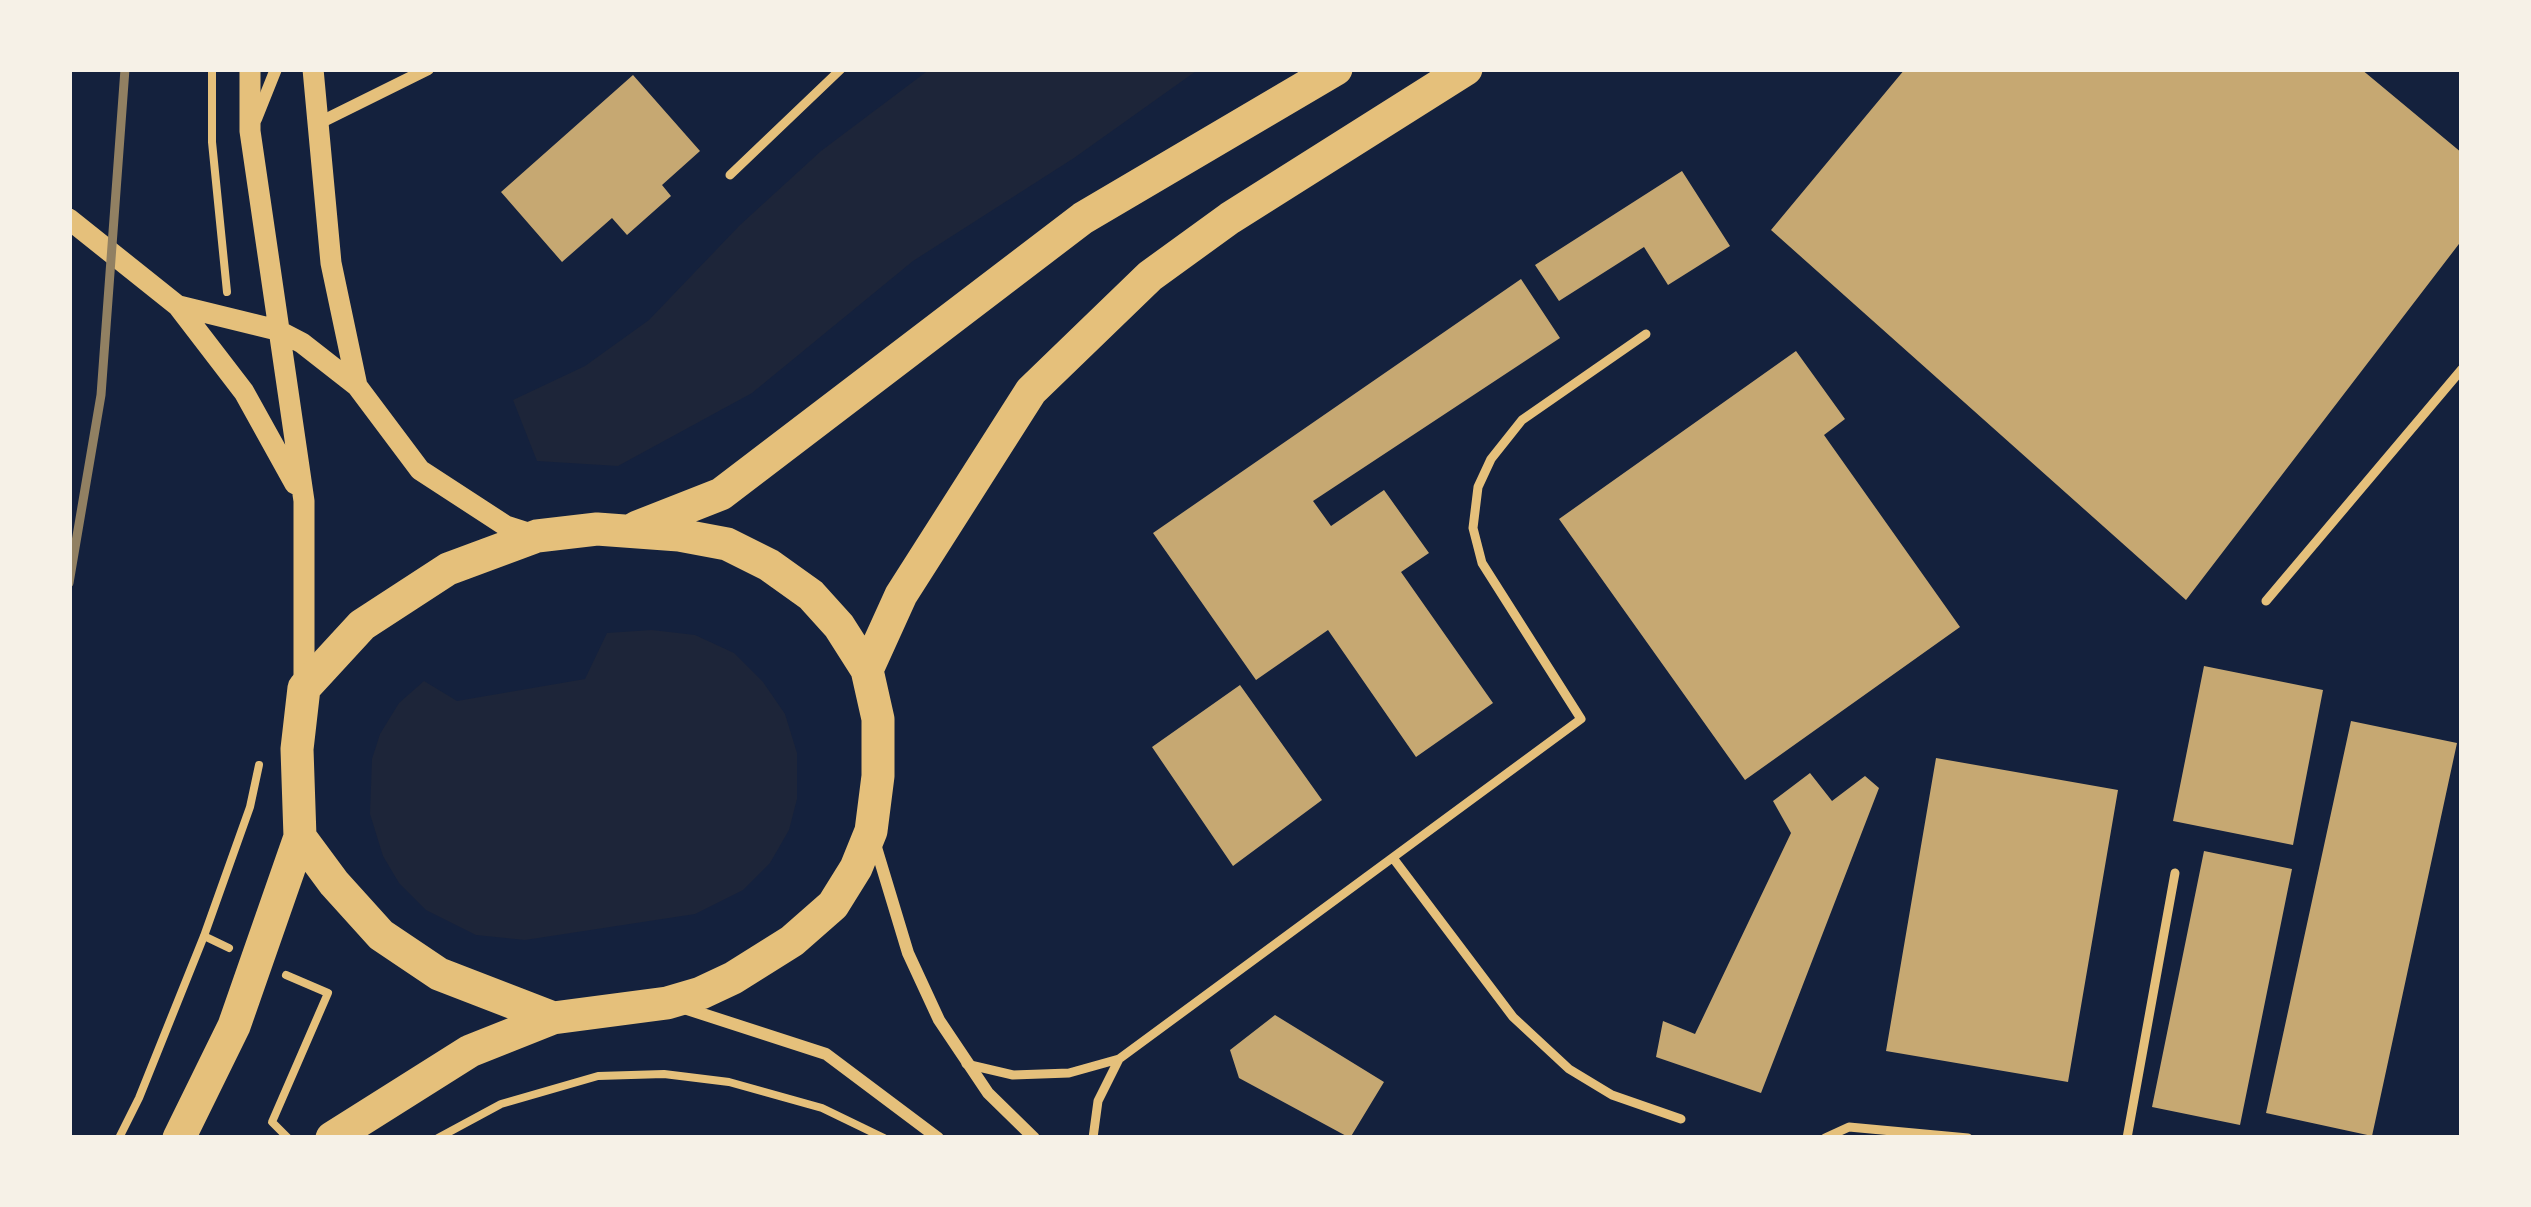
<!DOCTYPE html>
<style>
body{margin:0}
#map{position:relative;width:2531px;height:1207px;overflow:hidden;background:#14213d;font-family:"Work Sans",sans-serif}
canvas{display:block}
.frame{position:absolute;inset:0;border:72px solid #f6f1e7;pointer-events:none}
</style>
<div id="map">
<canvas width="2531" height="1207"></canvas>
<div class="frame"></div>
</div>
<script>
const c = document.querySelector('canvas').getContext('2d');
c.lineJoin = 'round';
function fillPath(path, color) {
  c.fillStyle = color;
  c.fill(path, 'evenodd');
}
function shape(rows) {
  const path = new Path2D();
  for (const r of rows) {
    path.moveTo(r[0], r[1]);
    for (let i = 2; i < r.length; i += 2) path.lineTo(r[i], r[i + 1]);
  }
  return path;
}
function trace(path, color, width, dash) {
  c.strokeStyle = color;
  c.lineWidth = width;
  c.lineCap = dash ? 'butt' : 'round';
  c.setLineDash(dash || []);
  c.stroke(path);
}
const green = shape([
 [930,69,1199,69,1074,158,913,261,752,393,618,466,537,461,513,400,585,366,649,320,740,225,821,151],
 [652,630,695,635,734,653,763,682,785,714,797,753,797,799,789,830,770,863,743,890,695,914,525,940,476,935,426,910,399,883,383,856,370,814,372,759,380,734,399,703,424,681,457,701,585,679,607,633]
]);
const building = shape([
 [1905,69,2361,69,2462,153,2462,240,2186,600,1771,230],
 [633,75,700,151,662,185,671,196,627,235,612,218,562,262,501,192],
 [1682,171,1730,246,1668,285,1644,247,1559,301,1535,265],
 [1521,279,1560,338,1313,501,1331,526,1384,490,1429,553,1401,572,1493,703,1416,757,1328,630,1256,680,1153,533],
 [1796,351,1845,419,1824,435,1960,627,1745,780,1559,519],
 [2204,666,2323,690,2293,845,2173,821],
 [1240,685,1322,800,1233,866,1152,747],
 [2351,721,2457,743,2372,1136,2266,1113],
 [1936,758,2118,790,2068,1082,1886,1051],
 [1810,773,1832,801,1865,776,1879,788,1761,1093,1656,1057,1663,1021,1695,1034,1791,833,1773,801],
 [2204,851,2292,869,2240,1125,2152,1107],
 [1275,1015,1384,1082,1350,1138,1239,1078,1230,1050]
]);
const path = shape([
 [212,69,212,142,227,292],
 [204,936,229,948],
 [286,975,328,993,272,1122,288,1138],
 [119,1138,139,1098,204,936,250,807,259,765],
 [438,1138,501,1104,598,1076,664,1074,729,1082,822,1108,884,1138]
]);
const service = shape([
 [730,175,841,69],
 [2266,601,2462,369],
 [1393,858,1513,1017,1569,1069,1612,1095,1681,1119],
 [966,1064,1013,1075,1069,1073,1119,1059,1581,719,1482,563,1473,528,1478,487,1491,459,1522,420,1646,334],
 [1093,1138,1098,1101,1119,1059],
 [1825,1138,1849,1127,1968,1138],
 [2127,1138,2175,873]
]);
const minor = shape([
 [256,119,276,69],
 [317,124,428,69],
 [875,844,908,953,939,1020,988,1093,1034,1138],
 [681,1007,826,1054,938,1138]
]);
const tertiary = shape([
 [250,69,250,131,304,501,304,688],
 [313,69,331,263,357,386,420,470,506,526,534,535],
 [69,219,178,306,244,392,295,484],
 [179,306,277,330,302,343,357,386]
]);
const trunk = shape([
 [637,527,721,494,1083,218,1336,69],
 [597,529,679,535,727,544,769,565,811,595,839,626,867,670,878,719,878,776,871,831,856,868,833,905,792,941,733,978,701,993,667,1003,553,1018,439,974,381,935,334,883,300,837,297,749,304,688,362,625,448,569,537,536,597,529],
 [867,670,901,595,1031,391,1150,276,1230,218,1466,69],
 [179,1138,234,1026,300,837],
 [332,1138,470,1051,553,1018]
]);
const rail = shape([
 [69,583,101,395,125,69]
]);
fillPath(green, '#1d2539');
fillPath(building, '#c6a872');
trace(path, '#e5c07b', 8);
trace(service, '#e5c07b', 9);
trace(minor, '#e5c07b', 12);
trace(tertiary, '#e5c07b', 21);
trace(trunk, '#e5c07b', 33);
trace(rail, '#918062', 9);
</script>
